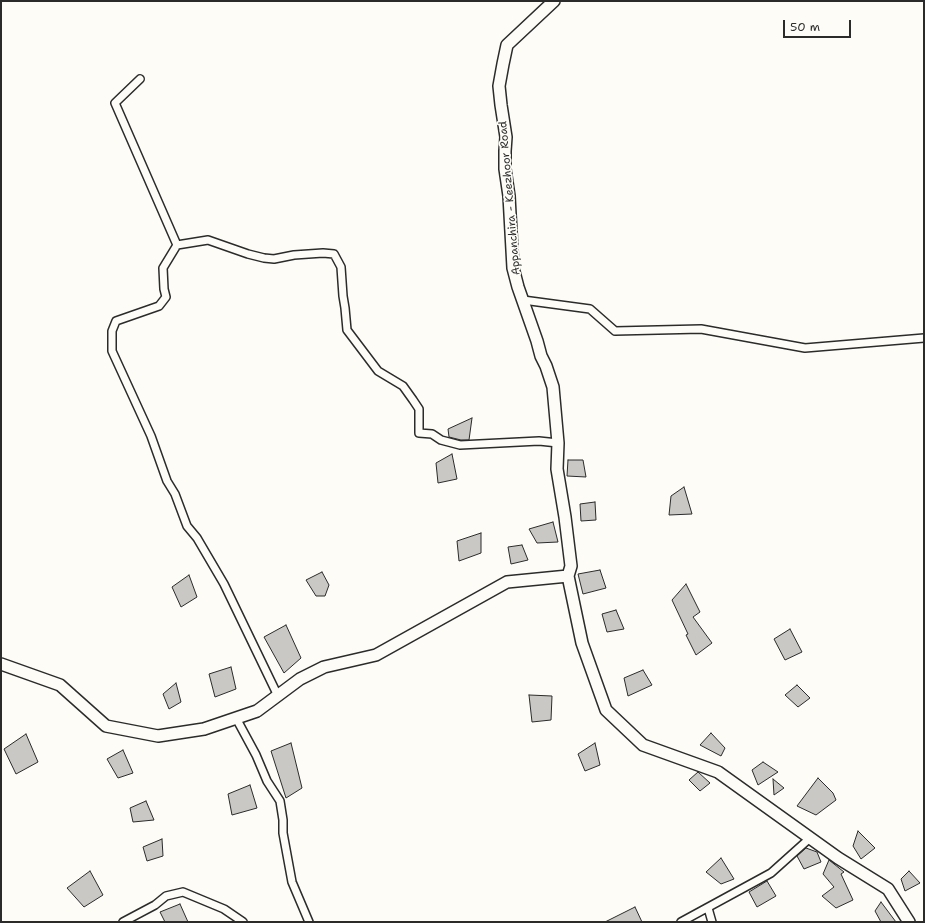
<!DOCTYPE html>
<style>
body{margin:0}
#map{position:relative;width:925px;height:923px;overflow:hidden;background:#fdfcf7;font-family:"Shantell Sans",sans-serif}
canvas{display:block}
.frame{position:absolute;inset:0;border:2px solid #2b2b2b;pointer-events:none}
.scale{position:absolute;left:783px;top:20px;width:68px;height:18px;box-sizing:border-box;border:2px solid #2b2b2b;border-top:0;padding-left:5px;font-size:12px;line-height:14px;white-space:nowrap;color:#2b2b2b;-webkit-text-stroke:3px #fdfcf7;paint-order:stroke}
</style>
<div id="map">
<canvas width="925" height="923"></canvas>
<div class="frame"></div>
<div class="scale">50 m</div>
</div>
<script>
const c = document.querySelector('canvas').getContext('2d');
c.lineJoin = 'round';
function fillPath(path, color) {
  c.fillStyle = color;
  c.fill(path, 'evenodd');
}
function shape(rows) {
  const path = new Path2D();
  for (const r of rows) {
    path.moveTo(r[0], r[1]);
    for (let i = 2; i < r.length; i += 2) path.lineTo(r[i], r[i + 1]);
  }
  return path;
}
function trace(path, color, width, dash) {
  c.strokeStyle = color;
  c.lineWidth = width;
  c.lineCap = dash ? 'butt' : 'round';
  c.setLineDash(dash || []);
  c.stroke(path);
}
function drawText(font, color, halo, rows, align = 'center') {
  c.font = font + ' "Shantell Sans",sans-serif';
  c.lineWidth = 3.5;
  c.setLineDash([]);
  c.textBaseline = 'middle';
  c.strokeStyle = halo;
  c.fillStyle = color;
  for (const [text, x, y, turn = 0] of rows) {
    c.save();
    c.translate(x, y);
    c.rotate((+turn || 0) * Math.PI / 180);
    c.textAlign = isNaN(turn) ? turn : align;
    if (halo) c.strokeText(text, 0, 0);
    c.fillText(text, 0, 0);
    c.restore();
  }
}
const building = shape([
 [472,418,469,440,461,440,449,437,448,429,472,418],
 [452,454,457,479,438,483,436,463,452,454],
 [568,460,583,460,586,477,567,476,568,460],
 [684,487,692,514,669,515,671,496,684,487],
 [595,502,596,520,581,521,580,504,595,502],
 [553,522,558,542,537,543,529,529,553,522],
 [481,533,481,553,459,561,457,541,481,533],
 [522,545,528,560,511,564,508,547,522,545],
 [600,570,606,588,583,594,578,574,600,570],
 [322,572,329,585,325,596,316,596,306,580,322,572],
 [189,575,197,597,181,607,172,587,189,575],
 [686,584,700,612,693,617,712,643,696,655,686,635,688,634,672,600,686,584],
 [616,610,624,629,607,632,602,614,616,610],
 [286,625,301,658,284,673,264,637,286,625],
 [790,629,802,652,785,660,774,639,790,629],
 [231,667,236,689,215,697,209,674,231,667],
 [643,670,652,685,628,696,624,678,643,670],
 [176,683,181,702,169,709,163,694,176,683],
 [797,685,810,698,798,707,785,695,797,685],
 [529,695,552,696,551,720,532,722,529,695],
 [711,733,725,748,721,756,700,745,711,733],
 [26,734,38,762,16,774,4,749,26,734],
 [291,743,302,788,286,798,271,751,291,743],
 [595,743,600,765,585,771,578,754,595,743],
 [123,750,133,773,118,778,107,759,123,750],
 [763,762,778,772,758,785,752,770,763,762],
 [698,772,710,783,700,791,689,780,698,772],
 [818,778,833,793,836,800,816,815,797,806,818,778],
 [773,779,784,788,774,795,773,779],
 [250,785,257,808,232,815,228,794,250,785],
 [146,801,154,820,133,822,130,808,146,801],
 [858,831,875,848,861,859,853,846,858,831],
 [162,839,163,856,147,861,143,847,162,839],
 [806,848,817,852,821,862,804,869,797,856,806,848],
 [721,858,734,879,721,884,706,872,721,858],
 [829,860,844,872,841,874,853,900,836,908,822,896,834,887,823,874,829,860],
 [90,871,103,895,84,907,67,888,90,871],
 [909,871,920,883,905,891,901,879,909,871],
 [767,881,776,896,757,907,749,892,767,881],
 [881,902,896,922,881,922,875,911,881,902],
 [180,904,188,922,165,922,160,912,180,904],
 [635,907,642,922,605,922,635,907]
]);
const street = shape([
 [140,79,115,103,177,245],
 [523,300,590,309,615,331,701,329,805,348,924,338],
 [278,696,224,584,197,538,187,526,175,494,167,481,151,436,112,351,112,331,116,321,159,306,166,297,164,289,163,268,177,245,208,240,248,254,264,258,274,259,294,255,323,253,334,254,341,267,343,296,345,308,347,330,378,371,403,386,413,400,419,409,419,433,432,434,441,440,460,445,539,441,558,443],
 [236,718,256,755,267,781,280,801,283,820,283,833,292,882,309,922],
 [708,908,712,922],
 [123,922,155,905,166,896,183,892,224,909,243,922],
 [681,922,771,873,810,838]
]);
const secondary = shape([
 [554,1,507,45,503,64,499,86,501,105,506,137,505,151,505,169,509,196,513,268,518,287,537,341,541,356,546,366,553,387,558,443,557,469,565,517,571,566,568,576,582,643,606,710,643,745,718,772,838,858,888,889,909,922],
 [1,664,60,685,106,726,158,736,204,729,257,711,300,679,324,667,376,655,507,582,568,576]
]);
const streetNames = [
 ["Appanchira - Keezhoor Road",510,198,-95]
];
fillPath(building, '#c9c8c4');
trace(building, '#2b2b2b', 1);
trace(street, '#2b2b2b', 10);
trace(secondary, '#2b2b2b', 14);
trace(street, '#fdfcf7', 7);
trace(secondary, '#fdfcf7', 11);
drawText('11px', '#2b2b2b', '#fdfcf7', streetNames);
</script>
